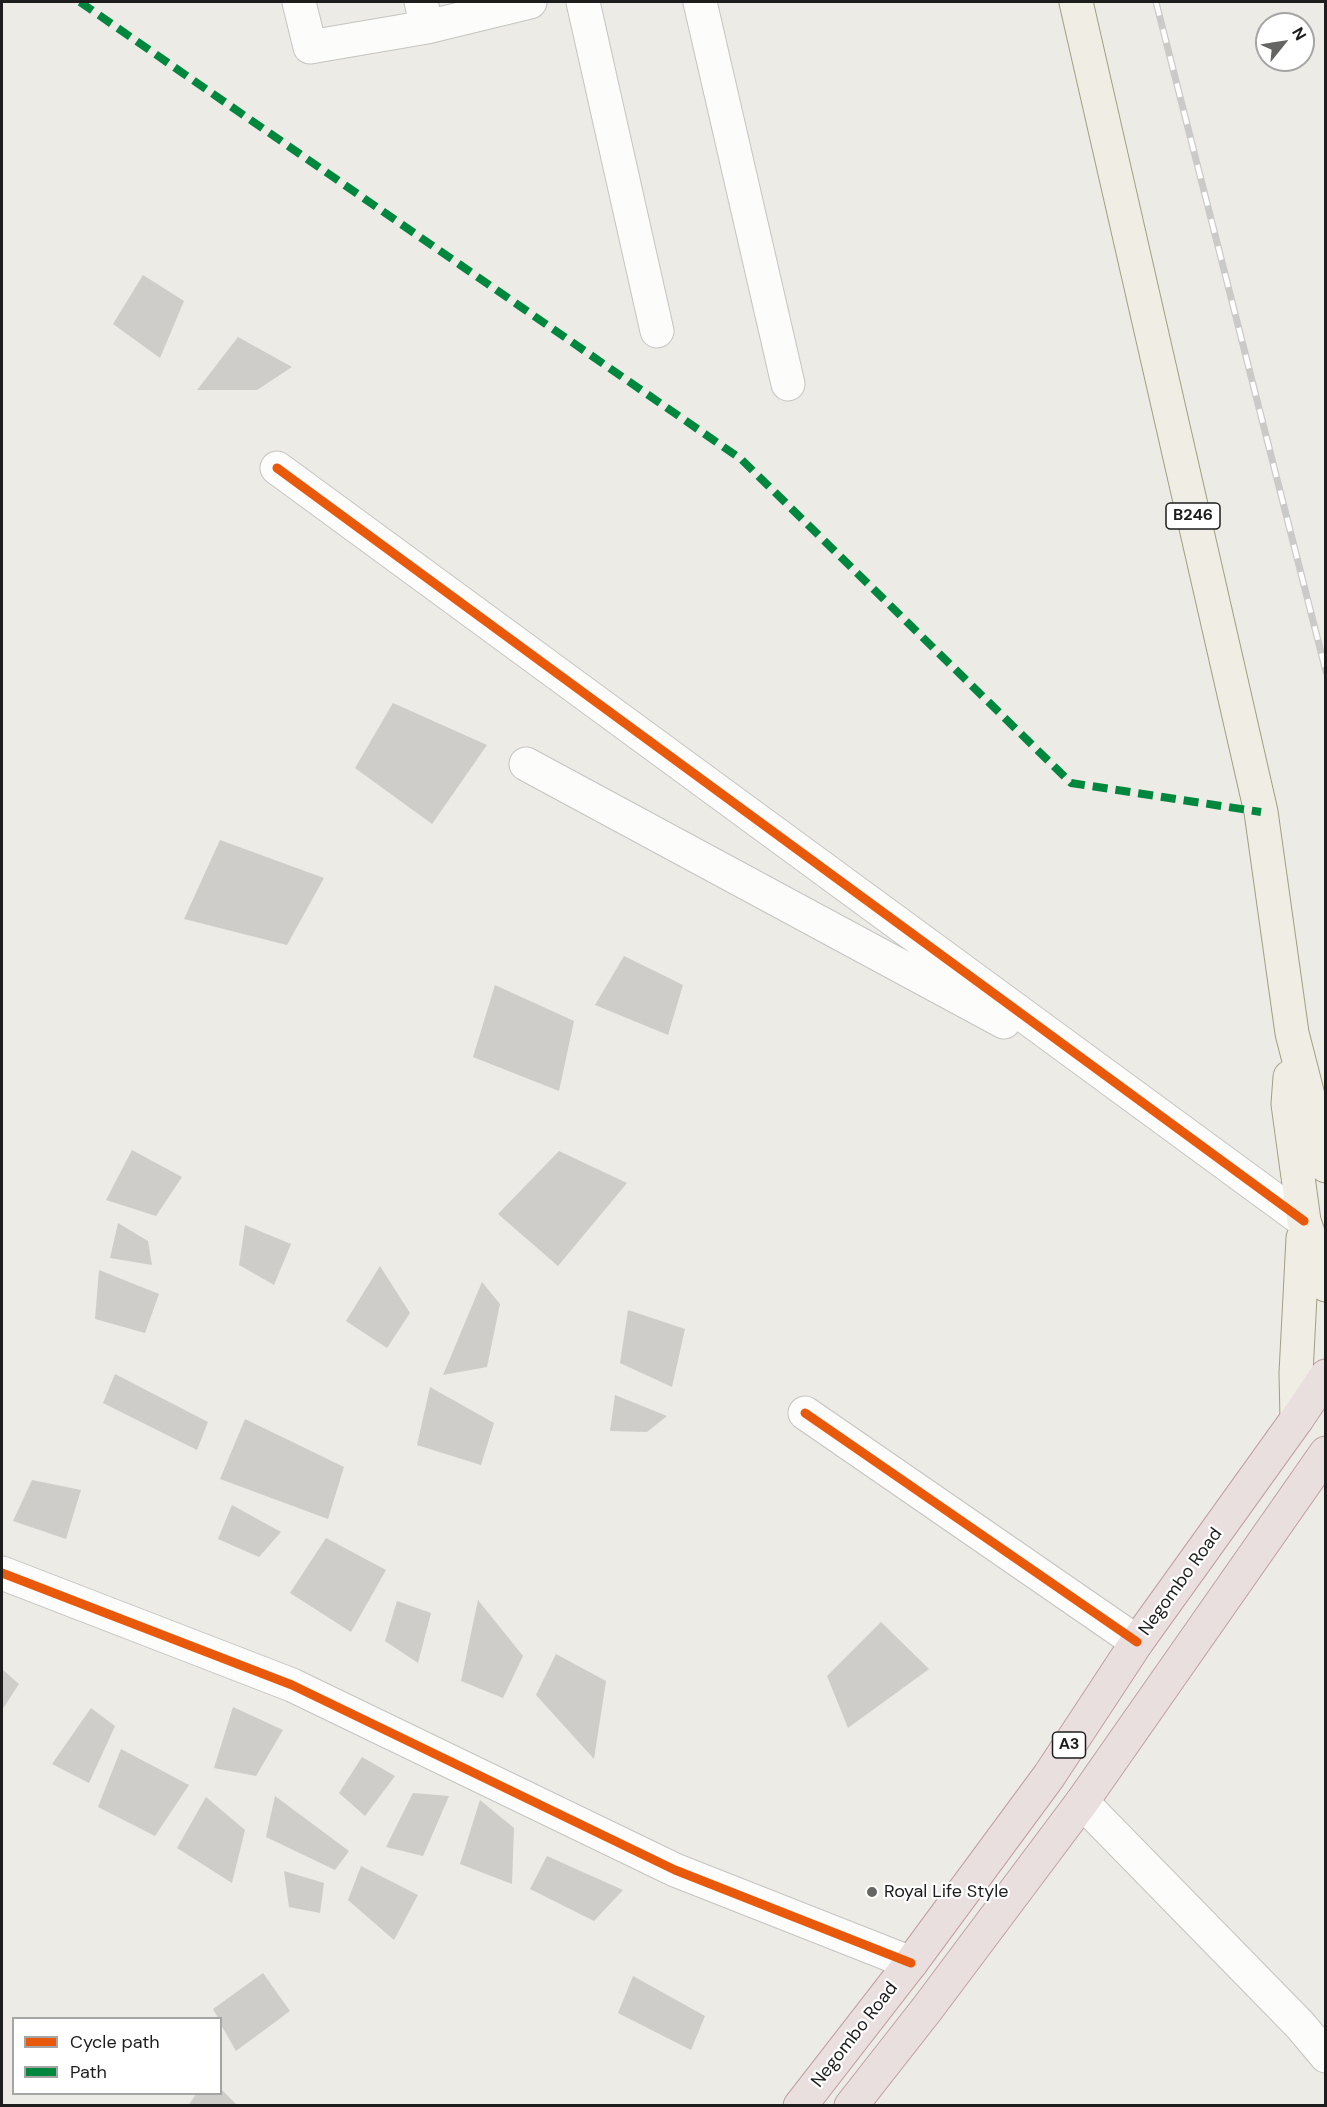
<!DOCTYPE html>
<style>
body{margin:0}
#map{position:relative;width:1327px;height:2107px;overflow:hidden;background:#ecebe6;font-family:"DM Sans",sans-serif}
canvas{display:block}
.frame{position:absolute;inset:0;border:3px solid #1d1d1d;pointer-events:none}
.legend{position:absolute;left:12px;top:2017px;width:210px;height:78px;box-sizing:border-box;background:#fff;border:2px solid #a5a5a5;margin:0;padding:8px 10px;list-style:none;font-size:18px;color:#1d1d1d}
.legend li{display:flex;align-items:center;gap:12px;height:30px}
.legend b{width:30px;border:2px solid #a5a5a5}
.north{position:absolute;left:1255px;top:12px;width:60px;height:60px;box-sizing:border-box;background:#fff;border:2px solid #a5a5a5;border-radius:50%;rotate:60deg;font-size:16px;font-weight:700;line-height:24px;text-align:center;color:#1d1d1d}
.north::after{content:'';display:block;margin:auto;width:21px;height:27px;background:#656563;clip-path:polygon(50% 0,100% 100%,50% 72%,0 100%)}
</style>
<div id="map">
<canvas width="1327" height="2107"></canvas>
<div class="frame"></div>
<ul class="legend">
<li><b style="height:8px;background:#e8590c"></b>Cycle path</li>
<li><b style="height:8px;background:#00873e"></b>Path</li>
</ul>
<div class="north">N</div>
</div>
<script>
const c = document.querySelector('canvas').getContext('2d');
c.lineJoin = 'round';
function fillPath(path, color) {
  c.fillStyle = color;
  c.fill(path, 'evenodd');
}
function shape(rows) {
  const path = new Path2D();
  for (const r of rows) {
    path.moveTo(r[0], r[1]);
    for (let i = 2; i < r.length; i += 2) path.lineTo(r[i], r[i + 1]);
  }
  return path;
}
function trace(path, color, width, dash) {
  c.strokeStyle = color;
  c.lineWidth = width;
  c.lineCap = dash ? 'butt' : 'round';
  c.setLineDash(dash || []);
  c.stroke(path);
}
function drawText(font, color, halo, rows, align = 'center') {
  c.font = font + ' "DM Sans",sans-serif';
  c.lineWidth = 4.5;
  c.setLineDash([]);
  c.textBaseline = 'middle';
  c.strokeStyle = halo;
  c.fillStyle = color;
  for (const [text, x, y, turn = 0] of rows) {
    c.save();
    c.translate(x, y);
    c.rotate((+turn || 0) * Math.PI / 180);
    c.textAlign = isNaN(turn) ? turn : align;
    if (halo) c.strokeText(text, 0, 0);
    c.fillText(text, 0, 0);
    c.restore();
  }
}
const building = shape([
 [143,275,184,301,160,358,113,324],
 [238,337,292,367,257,390,197,390],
 [393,703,487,745,432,824,355,768],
 [220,840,324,878,287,945,184,919],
 [624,956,683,985,668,1035,595,1005],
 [495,985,574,1021,559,1091,473,1057],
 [132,1150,182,1177,156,1216,106,1200],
 [559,1151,627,1183,558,1266,498,1214],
 [118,1223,148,1241,152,1265,110,1258],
 [245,1225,291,1244,274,1285,239,1265],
 [380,1266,410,1313,387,1348,346,1321],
 [99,1270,159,1294,145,1333,95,1319],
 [482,1282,500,1304,487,1367,443,1375],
 [628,1310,685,1329,672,1387,620,1363],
 [115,1374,208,1422,197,1450,103,1403],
 [430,1387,494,1423,481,1465,417,1445],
 [615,1395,667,1416,647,1432,610,1431],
 [245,1419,344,1467,328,1519,220,1479],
 [32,1480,81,1490,66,1539,13,1521],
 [232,1505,281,1532,259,1557,218,1539],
 [326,1538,386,1570,351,1632,290,1593],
 [478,1600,523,1656,503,1698,461,1681],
 [397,1601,431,1613,418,1663,385,1641],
 [881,1622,929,1669,848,1728,827,1676],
 [556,1654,606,1681,594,1759,536,1695],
 [2,1669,19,1684,2,1710],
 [233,1707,283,1730,256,1776,214,1768],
 [91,1708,115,1726,89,1783,52,1764],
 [121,1749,189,1785,155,1836,98,1807],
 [362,1757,395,1776,365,1816,339,1793],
 [413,1793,449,1796,423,1856,386,1847],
 [275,1796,349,1851,335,1870,266,1837],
 [206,1797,245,1830,232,1883,177,1848],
 [480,1800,514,1828,512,1884,460,1864],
 [547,1856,623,1890,594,1921,530,1889],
 [361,1866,418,1895,394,1940,348,1900],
 [284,1871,324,1883,320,1913,289,1907],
 [263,1973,290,2011,236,2051,220,2023,220,2018,218,2018,213,2009],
 [633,1976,705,2016,691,2050,618,2013],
 [220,2088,238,2106,188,2106,196,2094,220,2094]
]);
const minor = shape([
 [299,2,310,47,427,27],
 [421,2,427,27,530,2],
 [583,2,657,331],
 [700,2,788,384],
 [277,468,1304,1221],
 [526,764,1004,1022],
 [805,1413,1137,1642],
 [2,1573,292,1685,675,1870,911,1963],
 [1082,1802,1300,2025,1326,2056]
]);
const major = shape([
 [1076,2,1261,812,1292,1033,1326,1166],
 [1290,1077,1288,1104,1304,1221,1326,1285],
 [1297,1419,1296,1373,1303,1238]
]);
const highway = shape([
 [800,2106,911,1963,1049,1776,1137,1642,1297,1419,1326,1376],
 [851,2106,927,2009,1082,1802,1326,1453]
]);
const rail = shape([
 [1156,2,1326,672]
]);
const quiet = shape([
 [80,2,741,459,1071,783,1261,812]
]);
const cycleway = shape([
 [277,468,1304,1221],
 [805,1413,1137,1642],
 [2,1573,292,1685,675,1870,911,1963]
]);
const markers = [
 [872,1892,6,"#656563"]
];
const shields = [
 [1193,516,54],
 [1069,1745,33]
];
const shieldNames = [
 ["B246",1193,516],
 ["A3",1069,1745]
];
const streetNames = [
 ["Negombo Road",1181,1582,-54],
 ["Negombo Road",855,2035,-52]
];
const poiNames = [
 ["Royal Life Style",884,1892]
];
fillPath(building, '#cecdc9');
trace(minor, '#c4c4c2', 35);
trace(major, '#a29f82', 35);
trace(highway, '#c19ea0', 35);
trace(minor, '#fcfcfb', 33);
trace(major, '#f0eee4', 33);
trace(highway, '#e9dfde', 33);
trace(rail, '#cacac9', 7);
trace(rail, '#fff', 4.5, [14]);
trace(quiet, '#00873e', 8, [15, 8]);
trace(cycleway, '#e8590c', 9);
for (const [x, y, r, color] of markers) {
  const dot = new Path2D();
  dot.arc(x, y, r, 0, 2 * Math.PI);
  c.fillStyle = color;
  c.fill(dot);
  trace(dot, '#fff', 2);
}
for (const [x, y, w] of shields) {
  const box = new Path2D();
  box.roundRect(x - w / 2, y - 13, w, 26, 4.5);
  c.fillStyle = '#fff';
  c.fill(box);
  trace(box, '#1d1d1d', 1.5);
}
drawText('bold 16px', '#1d1d1d', null, shieldNames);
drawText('18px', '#1d1d1d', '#fff', streetNames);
drawText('18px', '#1d1d1d', '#fff', poiNames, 'left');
</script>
